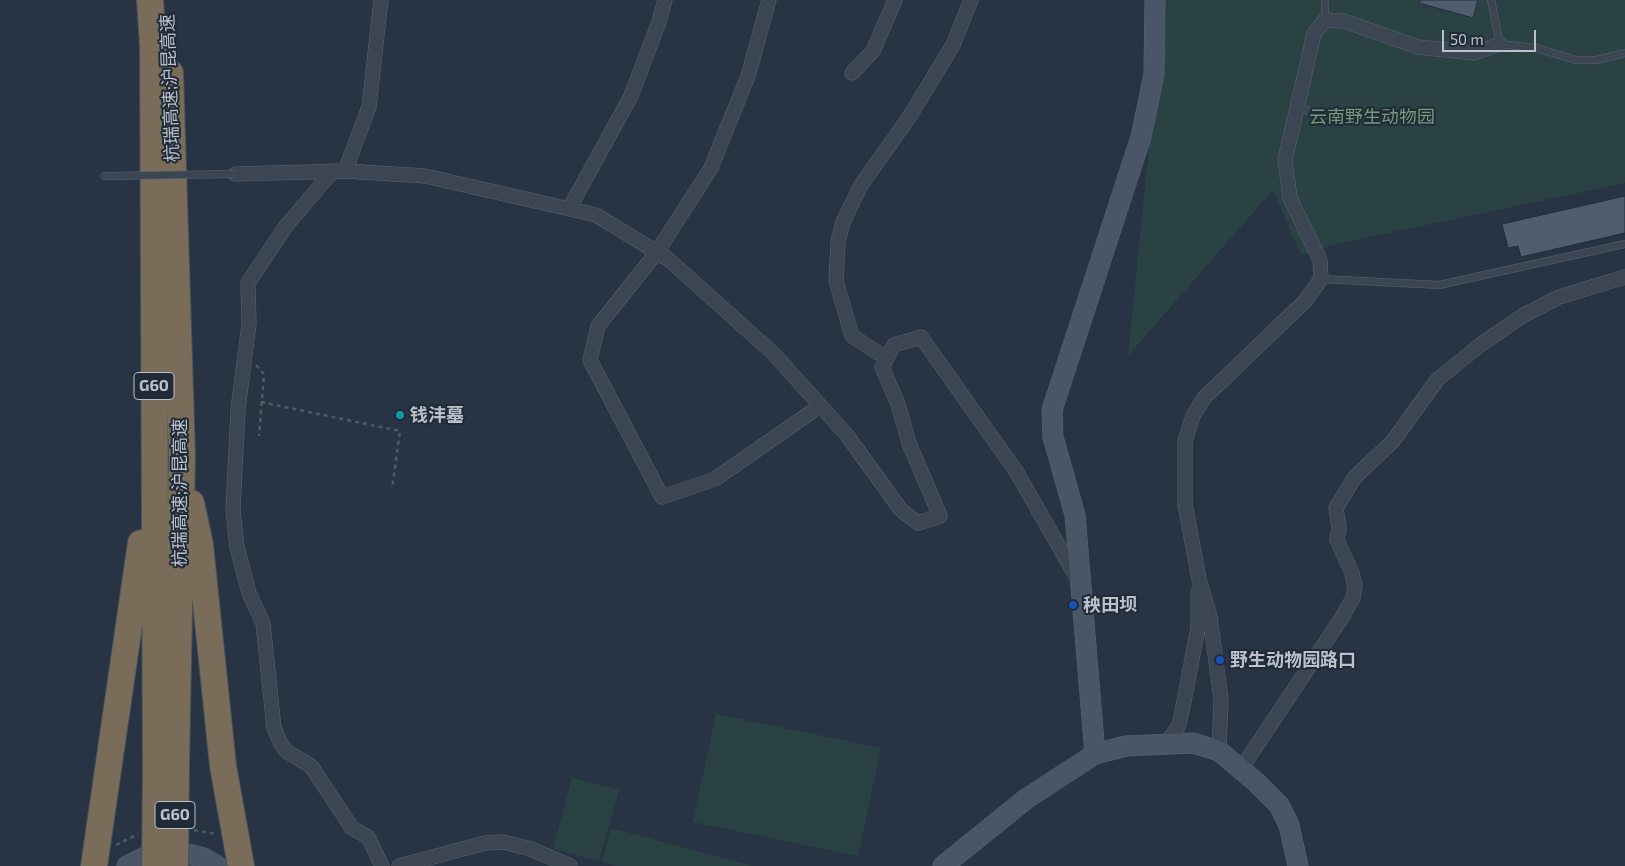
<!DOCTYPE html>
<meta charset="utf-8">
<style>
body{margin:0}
#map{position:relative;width:1625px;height:866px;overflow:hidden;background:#283443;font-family:"Exo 2",sans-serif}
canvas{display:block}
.scale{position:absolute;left:1442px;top:30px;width:94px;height:22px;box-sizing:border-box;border:2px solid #bac1cd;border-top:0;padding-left:6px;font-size:15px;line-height:18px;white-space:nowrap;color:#bac1cd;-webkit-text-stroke:4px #212b38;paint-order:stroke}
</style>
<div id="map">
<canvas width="1625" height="866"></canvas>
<div class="scale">50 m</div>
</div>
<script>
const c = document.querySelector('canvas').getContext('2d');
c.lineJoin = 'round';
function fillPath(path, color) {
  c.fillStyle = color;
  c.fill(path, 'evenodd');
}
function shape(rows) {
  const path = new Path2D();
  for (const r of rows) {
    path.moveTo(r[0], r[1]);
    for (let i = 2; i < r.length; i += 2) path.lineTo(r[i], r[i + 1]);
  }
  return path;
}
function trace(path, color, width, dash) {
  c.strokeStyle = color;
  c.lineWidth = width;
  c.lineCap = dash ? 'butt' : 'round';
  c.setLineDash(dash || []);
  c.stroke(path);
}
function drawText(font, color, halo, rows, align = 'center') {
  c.font = font + ' "Exo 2","Noto Sans SC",sans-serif';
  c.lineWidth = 4;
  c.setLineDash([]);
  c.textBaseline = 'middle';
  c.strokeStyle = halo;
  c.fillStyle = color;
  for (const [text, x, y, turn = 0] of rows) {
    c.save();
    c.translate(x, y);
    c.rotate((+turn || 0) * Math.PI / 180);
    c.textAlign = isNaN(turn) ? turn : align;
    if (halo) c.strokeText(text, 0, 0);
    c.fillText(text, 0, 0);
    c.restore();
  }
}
const green = shape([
 [1164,0,1625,0,1625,183,1332,245,1301,255,1273,190,1128,356],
 [716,714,881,748,858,856,693,822],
 [572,778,619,790,599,861,553,849],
 [611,828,719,857,753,866,616,866,602,862]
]);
const building = shape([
 [1420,0,1478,0,1473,18,1419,3,1420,0],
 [1625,196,1625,233,1521,257,1518,246,1508,248,1502,224,1625,196]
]);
const path = shape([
 [256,365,264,374,259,436],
 [261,402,400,431,392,489],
 [194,830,216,834],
 [116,845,138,834]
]);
const lane = shape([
 [1325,0,1325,20],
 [1491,0,1500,44,1536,48,1576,60,1597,60,1625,53],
 [1296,108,1353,120],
 [1321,279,1439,285,1625,244]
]);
const street = shape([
 [769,0,748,76,711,168,657,252,598,326,590,360,662,497,715,479,820,406],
 [852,73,873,51,895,0],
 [333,171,286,226,248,283,249,324,238,409,233,510,237,547,249,593,263,623,274,728,280,742,286,751,311,766,352,828,368,837,382,866],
 [345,171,369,107,381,0],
 [235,174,345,171,425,176,596,215,668,259,773,353,846,434,901,510,918,523,940,516,909,443,898,404,882,367,894,345,921,337,1016,471,1077,578],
 [569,209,631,96,659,22,665,0],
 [886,358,852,336,836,281,838,242,843,222,861,185,908,119,953,45,971,0],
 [1167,743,1179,725,1184,701,1198,628,1198,592],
 [1219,751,1221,699,1210,617,1199,579,1185,504,1185,441,1193,416,1204,398,1305,301,1321,279,1320,260,1290,198,1285,160,1314,34,1325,20,1344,21,1418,47,1474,53,1500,44],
 [1241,769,1341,619,1353,598,1355,586,1352,573,1337,540,1339,528,1336,508,1355,477,1393,441,1437,380,1480,345,1524,315,1559,297,1625,277],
 [399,866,485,843,503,842,531,849,570,866]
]);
const secondary = shape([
 [1095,754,1075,515,1053,437,1052,410,1141,137,1154,74,1155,0],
 [127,866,149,855,176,851,204,858,217,866],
 [943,866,1026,799,1095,754,1126,746,1193,743,1219,751,1256,782,1279,805,1289,825,1298,866]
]);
const highway = shape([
 [150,0,153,46,156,772],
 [170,73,182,456,176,765],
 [191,503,200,545,223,766,241,866],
 [94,866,141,543]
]);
const laneBridge = shape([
 [103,176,235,174]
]);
const highwayBridge = shape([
 [155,866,156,772],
 [175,866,176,765]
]);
const markers = [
 [400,415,5,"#0f9aa8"],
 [1073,605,5,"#1a4fb4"],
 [1220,660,5,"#1a4fb4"]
];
const shields = [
 [154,386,40],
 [175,815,40]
];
const shieldNames = [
 ["G60",154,386],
 ["G60",175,815]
];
const streetNames = [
 ["杭瑞高速;沪昆高速",170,88,-92],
 ["杭瑞高速;沪昆高速",180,493,-90]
];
const parkNames = [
 ["云南野生动物园",1372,117]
];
const poiNames = [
 ["钱沣墓",410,415],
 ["秧田坝",1083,605],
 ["野生动物园路口",1230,660]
];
fillPath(green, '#2a4244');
fillPath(building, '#515d6e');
trace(building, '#232d3a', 1);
trace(lane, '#5b6470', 8);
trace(street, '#5b6470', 15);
trace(secondary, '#5b6470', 21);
trace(highway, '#47515d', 28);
trace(path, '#485f61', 2.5, [4, 4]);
trace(lane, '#3c4653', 7);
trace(street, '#3c4653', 14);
trace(secondary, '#4a5566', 20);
trace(highway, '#796c59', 26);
trace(laneBridge, '#5b6470', 8, []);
trace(highwayBridge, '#47515d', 28, []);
trace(laneBridge, '#3c4653', 7);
trace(highwayBridge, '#796c59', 26);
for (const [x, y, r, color] of markers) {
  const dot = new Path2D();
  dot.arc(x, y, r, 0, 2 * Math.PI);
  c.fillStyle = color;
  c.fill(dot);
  trace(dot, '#212b38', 2);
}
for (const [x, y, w] of shields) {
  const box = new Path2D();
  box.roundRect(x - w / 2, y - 13.5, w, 27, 4);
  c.fillStyle = '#212b38';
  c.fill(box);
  trace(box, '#bac1cd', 1);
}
drawText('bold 16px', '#bac1cd', null, shieldNames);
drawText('18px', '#bac1cd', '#212b38', streetNames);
drawText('18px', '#719d7a', '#212b38', parkNames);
drawText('bold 18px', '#bac1cd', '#212b38', poiNames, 'left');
</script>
